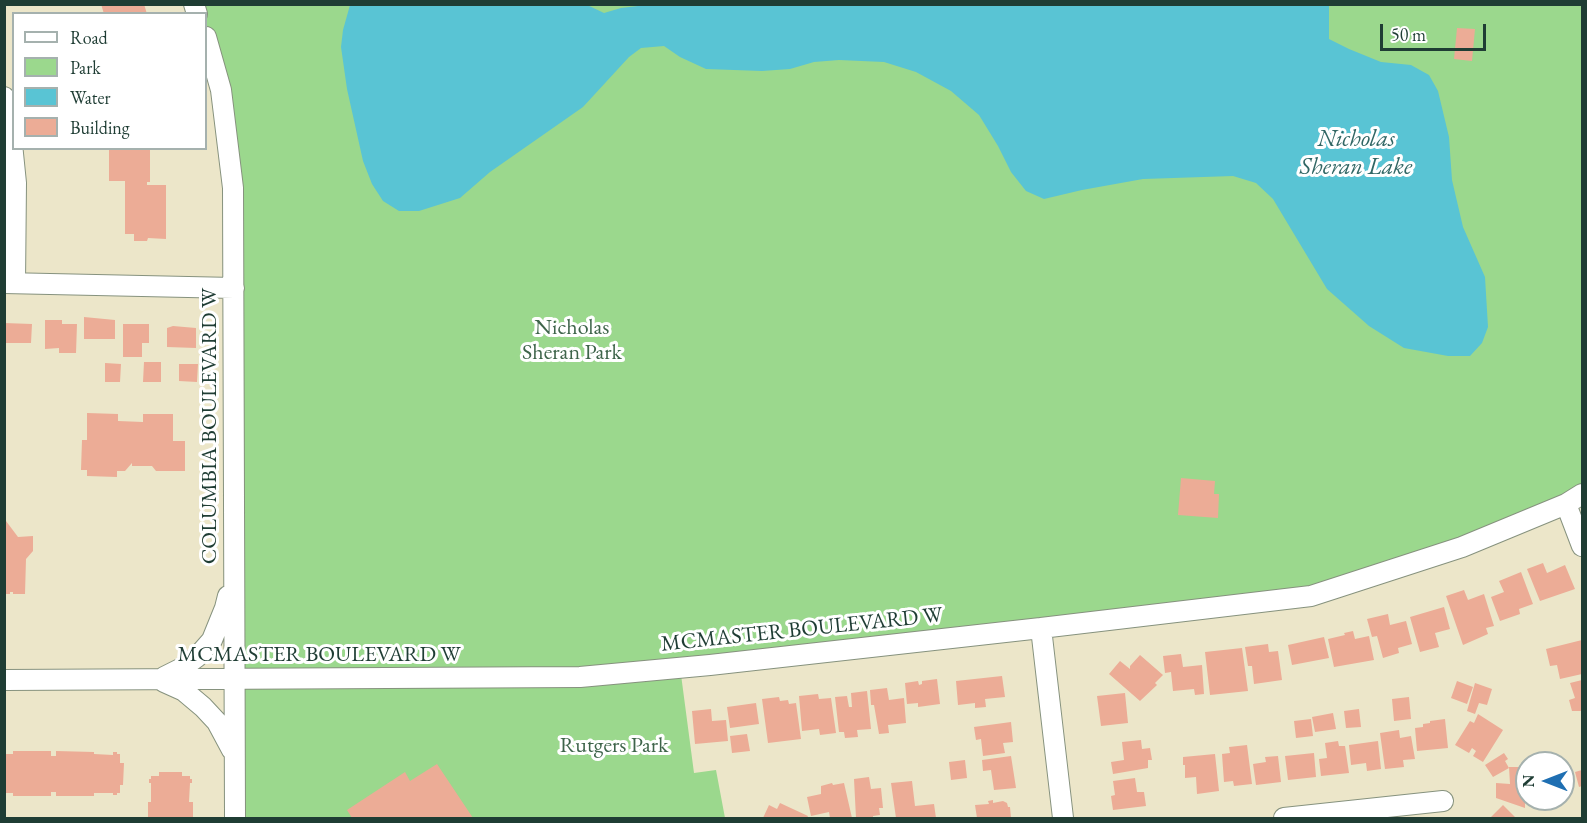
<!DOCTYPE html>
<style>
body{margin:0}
#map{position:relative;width:1587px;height:823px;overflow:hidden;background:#ece6c9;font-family:"EB Garamond",serif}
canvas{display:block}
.frame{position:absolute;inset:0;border:6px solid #1f3d34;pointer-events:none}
.legend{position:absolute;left:12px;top:12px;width:195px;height:138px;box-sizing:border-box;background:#fff;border:2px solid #a5b1ae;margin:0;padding:8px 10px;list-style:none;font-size:18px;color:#1f3d34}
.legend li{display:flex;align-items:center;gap:12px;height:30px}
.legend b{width:30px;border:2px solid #a5b1ae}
.north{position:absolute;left:1515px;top:751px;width:60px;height:60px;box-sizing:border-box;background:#fff;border:2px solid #a5b1ae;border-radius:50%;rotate:270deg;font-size:16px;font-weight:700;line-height:24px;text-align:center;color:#1f3d34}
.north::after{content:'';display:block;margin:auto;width:21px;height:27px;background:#1f6fb2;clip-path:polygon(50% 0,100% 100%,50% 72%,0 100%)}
.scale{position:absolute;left:1380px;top:24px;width:106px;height:27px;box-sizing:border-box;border:3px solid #1f3d34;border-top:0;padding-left:8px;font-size:18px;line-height:21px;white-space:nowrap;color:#1f3d34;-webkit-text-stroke:4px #fff;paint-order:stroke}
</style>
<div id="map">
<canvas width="1587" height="823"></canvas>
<div class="frame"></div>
<ul class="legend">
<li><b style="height:8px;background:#fff"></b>Road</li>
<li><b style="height:16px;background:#9bd88d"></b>Park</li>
<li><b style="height:16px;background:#59c4d4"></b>Water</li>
<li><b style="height:16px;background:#ecac96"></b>Building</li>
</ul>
<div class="north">N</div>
<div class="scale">50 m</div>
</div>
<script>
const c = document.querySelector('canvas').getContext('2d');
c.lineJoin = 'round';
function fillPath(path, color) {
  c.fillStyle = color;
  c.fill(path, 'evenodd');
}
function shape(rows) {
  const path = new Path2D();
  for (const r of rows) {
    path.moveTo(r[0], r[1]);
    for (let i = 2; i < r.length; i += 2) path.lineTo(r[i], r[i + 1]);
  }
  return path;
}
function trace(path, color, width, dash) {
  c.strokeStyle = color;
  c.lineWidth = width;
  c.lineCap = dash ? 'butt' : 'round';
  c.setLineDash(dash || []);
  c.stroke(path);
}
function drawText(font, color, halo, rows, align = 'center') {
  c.font = font + ' "EB Garamond",serif';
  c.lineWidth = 6;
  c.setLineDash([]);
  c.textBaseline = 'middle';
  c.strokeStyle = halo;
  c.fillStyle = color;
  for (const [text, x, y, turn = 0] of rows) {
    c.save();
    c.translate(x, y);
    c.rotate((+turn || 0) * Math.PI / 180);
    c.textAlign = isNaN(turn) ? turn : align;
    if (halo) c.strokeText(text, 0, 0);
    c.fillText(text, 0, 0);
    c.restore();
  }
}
const green = shape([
 [194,5,1582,5,1582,493,1311,596,680,667,694,773,716,770,725,818,235,818,233,188,206,37,206,14]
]);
const water = shape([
 [350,5,585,4,604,13,621,8,655,4,1329,5,1329,39,1349,49,1381,62,1411,65,1429,75,1438,91,1449,137,1452,180,1463,227,1485,277,1488,327,1482,343,1470,356,1448,356,1404,348,1369,326,1327,289,1273,199,1256,183,1233,176,1143,179,1082,190,1044,199,1026,191,1011,172,998,146,979,115,951,91,916,72,884,62,839,60,814,62,790,69,762,71,706,69,680,57,664,46,641,48,629,57,583,107,490,172,460,198,419,211,399,211,383,201,372,184,363,161,347,89,341,47,343,30]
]);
const building = shape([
 [101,4,144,4,147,14,104,14],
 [1457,28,1475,29,1472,61,1454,59],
 [109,148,150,148,150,182,147,182,147,185,166,185,166,239,148,238,147,241,134,241,134,234,125,234,125,181,109,181],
 [84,317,115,320,115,339,84,339],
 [45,320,62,320,62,324,77,324,76,353,59,353,59,348,45,349],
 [4,323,32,324,31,343,4,343],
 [123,324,149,324,149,343,142,343,142,357,123,357],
 [173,326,196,328,196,348,167,347,167,328],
 [144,362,161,362,161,382,143,382],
 [105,363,121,364,120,382,105,382],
 [179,364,198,364,197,382,179,381],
 [87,413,118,414,118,421,143,422,143,414,173,414,173,441,185,441,185,471,156,471,152,466,132,466,132,463,125,471,117,471,117,477,87,476,87,470,81,470,82,440,87,440],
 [1181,478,1215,481,1214,494,1219,494,1218,518,1178,515],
 [6,521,18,537,33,536,33,551,26,559,25,594,13,594,13,592,10,592,10,594,4,594],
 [1543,563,1547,573,1565,565,1575,589,1540,601,1527,569],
 [1521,572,1533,604,1519,609,1520,614,1500,621,1491,597,1504,592,1499,581],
 [1464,590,1468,600,1484,594,1494,626,1486,628,1488,634,1463,645,1446,596],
 [1444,607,1450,629,1435,633,1439,647,1420,652,1410,617],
 [1388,614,1390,625,1406,621,1412,644,1398,648,1399,653,1383,658,1377,636,1372,637,1367,619],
 [1353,631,1355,639,1369,636,1374,660,1334,667,1328,639,1345,635,1344,633],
 [1324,637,1329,658,1292,665,1288,645],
 [1582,640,1582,674,1560,679,1557,665,1550,666,1546,649],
 [1268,644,1269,652,1278,651,1282,680,1254,684,1252,666,1248,666,1245,647],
 [1242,648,1248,691,1210,695,1205,652],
 [1181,654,1183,667,1202,665,1204,694,1195,695,1194,689,1173,691,1171,672,1165,673,1163,656],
 [1140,655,1163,675,1155,683,1157,685,1140,701,1109,674,1120,661,1130,669,1130,666],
 [1002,676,1005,697,985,699,986,707,975,708,975,703,958,705,956,681],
 [937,679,940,704,918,707,918,703,907,704,905,683,918,681,919,685,922,684,922,681],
 [1582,680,1582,711,1572,711,1569,700,1575,698,1570,683],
 [1457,681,1473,687,1467,704,1451,698],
 [1475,683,1492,689,1487,705,1479,703,1475,714,1467,711],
 [887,688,889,700,904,698,906,723,888,725,889,733,879,734,874,705,871,705,870,690],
 [867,691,871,729,857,730,858,737,845,738,844,732,839,732,835,697,847,696,849,707,852,707,851,693],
 [1125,693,1128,723,1101,726,1097,696],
 [818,694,819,699,831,698,836,733,820,735,819,729,802,731,799,696],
 [779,697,780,701,788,700,789,704,796,703,801,739,768,743,762,699],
 [1409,697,1411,719,1394,721,1392,699],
 [756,703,759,724,730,728,727,707],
 [711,709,712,721,726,720,728,741,695,744,692,711],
 [1359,709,1361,727,1346,728,1344,711],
 [1333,713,1336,729,1315,732,1312,717],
 [1478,714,1503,730,1483,762,1473,756,1476,751,1472,748,1469,753,1455,745,1470,721,1474,723],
 [1311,719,1313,736,1296,738,1294,721],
 [1445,719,1448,748,1417,751,1415,728,1423,727,1423,724,1430,723,1430,721],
 [1011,722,1013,742,1003,743,1005,753,983,756,981,739,976,740,974,727],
 [1399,730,1400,738,1411,736,1415,759,1403,760,1404,767,1385,769,1380,733],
 [747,734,750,751,732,753,730,736],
 [1141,740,1142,749,1150,748,1152,760,1148,760,1148,768,1113,774,1111,762,1124,760,1122,742],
 [1338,741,1339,746,1345,746,1349,773,1321,776,1319,759,1327,758,1325,743],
 [1378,741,1381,769,1367,771,1366,763,1351,765,1349,745],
 [1247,745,1252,784,1234,786,1233,781,1224,782,1222,754,1230,753,1229,747],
 [13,751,51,751,51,756,56,756,56,751,94,752,94,754,113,755,113,752,117,752,117,754,120,754,120,763,124,763,123,785,120,785,120,793,117,793,117,795,113,795,113,793,94,793,94,796,56,796,56,792,51,792,51,796,13,796,13,793,4,793,4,754,13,754],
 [1314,753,1316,777,1288,780,1285,756],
 [1504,753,1508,759,1505,761,1509,768,1493,777,1485,765],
 [1215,754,1219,791,1197,794,1196,777,1185,778,1185,765,1183,765,1183,757],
 [1011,756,1016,788,994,790,991,770,983,771,982,760],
 [1278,756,1281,782,1256,785,1253,764,1266,762,1265,757],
 [965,760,967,778,951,780,949,762],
 [437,764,473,818,352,818,347,810,405,772,410,781],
 [1509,767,1521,767,1521,771,1525,771,1527,790,1525,790,1525,808,1496,798,1496,783,1510,784],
 [1582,770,1582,786,1579,787,1575,772],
 [159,772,182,772,182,776,190,776,190,779,192,779,192,783,190,783,189,802,193,802,193,818,148,818,148,802,151,802,151,783,149,783,149,779,151,779,151,776,159,776],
 [869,777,871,789,881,788,883,808,879,808,880,815,873,816,873,818,856,818,854,779],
 [1135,778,1137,792,1144,792,1146,806,1113,810,1111,796,1115,795,1113,781],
 [912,781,915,806,934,804,936,818,896,818,891,783],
 [832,783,833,785,844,783,852,818,830,818,829,812,811,816,807,797,821,794,821,786],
 [993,800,993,803,1003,801,1007,803,1008,807,1010,807,1011,818,977,818,975,805,989,804,988,801],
 [780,803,808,816,807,818,763,818,769,805,777,809],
 [1503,805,1516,818,1490,818]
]);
const minor = shape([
 [194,4,197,14],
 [206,37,221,90,233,188,235,818],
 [4,97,10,124,16,183,15,283],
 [4,283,234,288],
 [1566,504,1582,546],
 [1041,628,1063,818],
 [164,677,182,668,197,657,212,640,225,608,228,596],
 [4,680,580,677,710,665,1041,628,1311,596,1462,547,1566,504,1582,494],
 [164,682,184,691,203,707,217,722,232,750],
 [1284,818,1443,801]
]);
const parkNames = [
 ["Nicholas",572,328],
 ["Sheran Park",572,353],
 ["Rutgers Park",614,746]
];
const streetNames = [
 ["COLUMBIA BOULEVARD W",210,426,-90],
 ["MCMASTER BOULEVARD W",802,630,-6],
 ["MCMASTER BOULEVARD W",319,655]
];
const waterNames = [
 ["Nicholas",1356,139],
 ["Sheran Lake",1356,167]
];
fillPath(green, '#9bd88d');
fillPath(water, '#59c4d4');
fillPath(building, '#ecac96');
trace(minor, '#86927e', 22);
trace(minor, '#fff', 20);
drawText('22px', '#3e644a', '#fff', parkNames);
drawText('22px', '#1f3d34', '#fff', streetNames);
drawText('italic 24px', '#306664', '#fff', waterNames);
</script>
